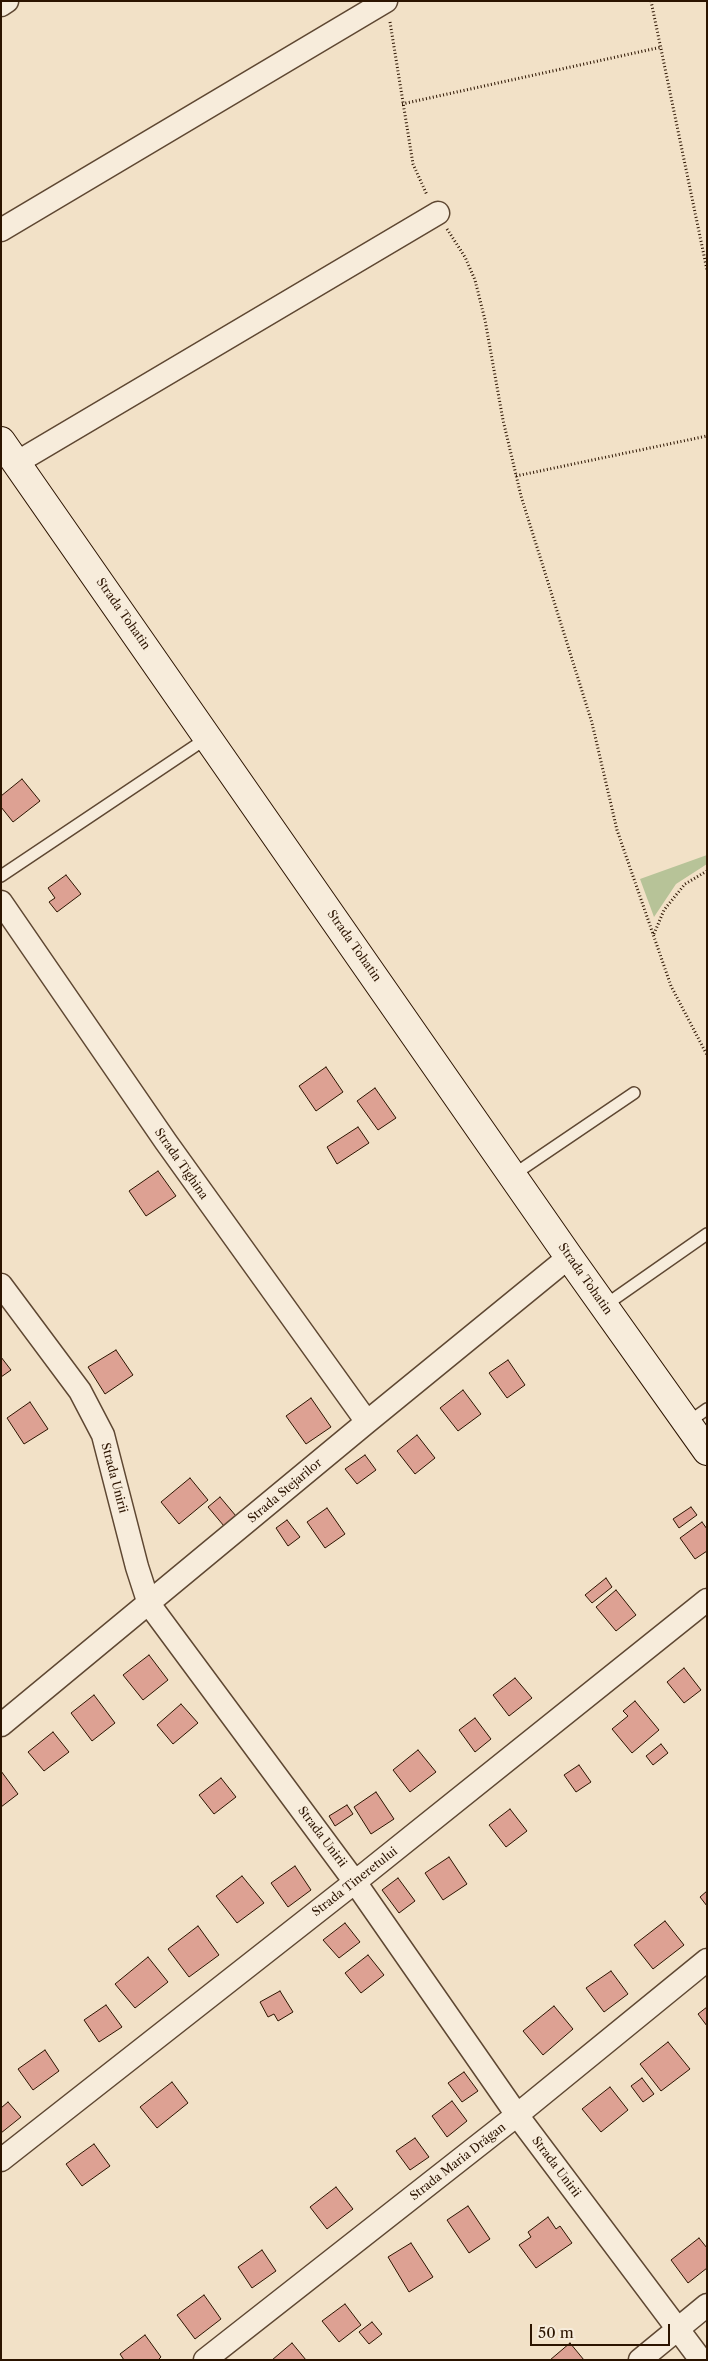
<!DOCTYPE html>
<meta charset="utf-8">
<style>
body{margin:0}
#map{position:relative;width:708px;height:2361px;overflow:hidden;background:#f2e1c7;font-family:"Libre Caslon Text",serif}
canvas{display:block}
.frame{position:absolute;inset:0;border:2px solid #2c1400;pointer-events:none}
.scale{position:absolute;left:530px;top:2324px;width:140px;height:22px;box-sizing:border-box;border:2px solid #2c1400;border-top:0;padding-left:6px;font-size:15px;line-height:18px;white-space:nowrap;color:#2c1400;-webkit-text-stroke:4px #f7ecdb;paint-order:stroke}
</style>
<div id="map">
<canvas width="708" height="2361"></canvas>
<div class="frame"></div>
<div class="scale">50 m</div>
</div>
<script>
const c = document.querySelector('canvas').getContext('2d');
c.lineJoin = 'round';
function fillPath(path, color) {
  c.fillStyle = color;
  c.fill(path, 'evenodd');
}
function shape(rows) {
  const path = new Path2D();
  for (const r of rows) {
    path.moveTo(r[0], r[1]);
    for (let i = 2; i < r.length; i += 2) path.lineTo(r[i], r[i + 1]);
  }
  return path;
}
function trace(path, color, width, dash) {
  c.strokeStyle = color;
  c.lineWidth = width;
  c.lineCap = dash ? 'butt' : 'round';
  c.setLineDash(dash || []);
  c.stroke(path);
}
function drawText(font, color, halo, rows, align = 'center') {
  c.font = font + ' "Libre Caslon Text",serif';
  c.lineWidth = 5;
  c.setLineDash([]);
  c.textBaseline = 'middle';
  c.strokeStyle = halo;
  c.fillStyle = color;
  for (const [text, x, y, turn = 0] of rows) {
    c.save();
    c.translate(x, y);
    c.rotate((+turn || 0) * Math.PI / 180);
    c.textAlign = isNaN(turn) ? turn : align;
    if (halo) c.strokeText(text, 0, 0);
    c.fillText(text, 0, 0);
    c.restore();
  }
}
const green = shape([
 [707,855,707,864,676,884,654,917,640,879]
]);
const building = shape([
 [22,779,40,801,13,822,1,807,1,796,22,779],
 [66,875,81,894,57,912,49,902,55,898,48,888,66,875],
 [326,1067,343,1092,316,1111,299,1086,326,1067],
 [375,1088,396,1118,378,1130,357,1101,375,1088],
 [358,1127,369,1143,337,1164,327,1147,358,1127],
 [158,1171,176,1196,146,1216,129,1191,158,1171],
 [116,1350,133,1375,105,1394,88,1367,116,1350],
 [1,1357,11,1370,1,1377,1,1357],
 [508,1360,525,1385,507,1398,489,1373,508,1360],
 [463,1390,481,1414,458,1431,440,1408,463,1390],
 [311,1398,331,1427,306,1444,286,1416,311,1398],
 [30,1402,48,1429,24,1444,7,1418,30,1402],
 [417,1435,435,1458,415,1474,397,1451,417,1435],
 [365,1455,376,1470,357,1484,345,1469,365,1455],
 [190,1478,208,1500,179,1524,161,1502,190,1478],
 [220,1497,236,1516,224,1526,208,1507,220,1497],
 [691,1507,697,1515,679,1528,673,1519,691,1507],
 [327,1508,345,1534,325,1548,307,1522,327,1508],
 [287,1520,300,1537,288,1546,276,1528,287,1520],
 [702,1522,707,1529,707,1551,695,1559,680,1538,702,1522],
 [606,1578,612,1587,592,1603,585,1595,606,1578],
 [616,1590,636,1615,616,1631,596,1607,616,1590],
 [149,1655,168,1680,143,1700,123,1675,149,1655],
 [684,1668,701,1690,684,1703,667,1682,684,1668],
 [515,1678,532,1698,509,1716,493,1695,515,1678],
 [94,1695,115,1723,92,1741,71,1713,94,1695],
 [635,1701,659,1730,632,1753,612,1729,628,1716,623,1711,635,1701],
 [181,1704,198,1723,173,1744,157,1725,181,1704],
 [475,1718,491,1739,475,1752,459,1730,475,1718],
 [53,1732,69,1752,44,1771,28,1752,53,1732],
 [661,1744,668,1753,653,1765,646,1756,661,1744],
 [418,1750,436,1772,410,1792,393,1770,418,1750],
 [579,1765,591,1782,576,1792,564,1775,579,1765],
 [1,1771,18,1794,1,1807,1,1771],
 [221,1778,236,1797,214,1814,199,1795,221,1778],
 [376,1792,394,1819,371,1834,354,1807,376,1792],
 [347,1805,353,1814,335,1826,329,1816,347,1805],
 [510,1809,527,1831,506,1847,489,1825,510,1809],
 [449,1857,467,1884,443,1900,425,1873,449,1857],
 [295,1866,311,1890,288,1907,271,1883,295,1866],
 [242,1876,264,1903,237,1923,216,1896,242,1876],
 [398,1878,415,1901,399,1913,382,1890,398,1878],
 [707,1891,707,1906,700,1897,707,1891],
 [665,1921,684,1945,653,1969,634,1945,665,1921],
 [345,1923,360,1942,339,1958,323,1940,345,1923],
 [198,1926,219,1955,189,1977,168,1949,198,1926],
 [368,1955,384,1975,361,1993,345,1973,368,1955],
 [148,1957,168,1982,135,2008,115,1984,148,1957],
 [611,1971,628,1994,604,2012,586,1988,611,1971],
 [280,1991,293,2012,278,2021,274,2014,268,2017,260,2002,280,1991],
 [106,2005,122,2027,99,2042,84,2020,106,2005],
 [554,2006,573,2029,543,2055,523,2031,554,2006],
 [707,2007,707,2026,698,2014,707,2007],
 [668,2042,690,2069,661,2091,640,2064,668,2042],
 [45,2050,59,2071,33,2090,18,2069,45,2050],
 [464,2072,478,2091,462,2102,448,2083,464,2072],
 [642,2078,654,2094,643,2102,631,2086,642,2078],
 [172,2082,188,2103,157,2128,140,2107,172,2082],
 [610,2087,628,2110,601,2132,582,2109,610,2087],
 [452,2101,467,2121,447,2137,432,2116,452,2101],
 [8,2102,21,2117,1,2133,1,2108,8,2102],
 [415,2138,429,2157,410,2170,396,2151,415,2138],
 [94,2144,110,2166,82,2186,66,2164,94,2144],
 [336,2187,353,2209,327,2229,310,2207,336,2187],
 [468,2206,490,2239,469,2253,447,2220,468,2206],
 [548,2217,556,2229,560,2226,572,2243,536,2268,519,2245,531,2237,528,2232,548,2217],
 [699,2238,707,2248,707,2268,688,2283,671,2260,699,2238],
 [411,2243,433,2277,409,2292,388,2257,411,2243],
 [262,2250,276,2271,252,2288,238,2267,262,2250],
 [204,2295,221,2319,195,2339,177,2315,204,2295],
 [345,2304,361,2325,339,2342,322,2321,345,2304],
 [372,2322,382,2334,369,2344,359,2332,372,2322],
 [145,2335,161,2357,158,2360,124,2360,120,2354,145,2335],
 [292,2343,306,2360,272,2360,292,2343],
 [570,2343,584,2360,550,2360,570,2343]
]);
const path = shape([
 [651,1,707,270],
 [390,22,413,164,427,195],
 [402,104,662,47],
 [447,229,465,257,475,280,485,320,503,420,521,496,592,723,617,830,671,986,707,1055],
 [516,476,707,436],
 [654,934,664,910,685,884,707,871]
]);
const lane = shape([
 [1,876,207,738],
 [513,1175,634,1093],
 [604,1306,707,1234],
 [687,1423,707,1409]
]);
const street = shape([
 [1,5,7,1],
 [1,230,386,1],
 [16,463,438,213],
 [1,902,166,1142,367,1422],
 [1,1285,80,1391,103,1435,137,1567,149,1604,355,1882,517,2115,701,2360],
 [1,1725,367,1422,569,1257],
 [1,2160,355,1882,707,1600],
 [205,2360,517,2115,707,1960],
 [640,2360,707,2305]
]);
const secondary = shape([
 [1,441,569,1257,707,1451]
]);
const streetNames = [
 ["Strada Tohatin",123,614,55],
 ["Strada Tohatin",354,946,55],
 ["Strada Tighina",181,1164,55],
 ["Strada Tohatin",585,1279,55],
 ["Strada Unirii",114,1478,75],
 ["Strada Stejarilor",285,1491,-40],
 ["Strada Unirii",322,1837,53],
 ["Strada Tineretului",355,1882,-38],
 ["Strada Maria Drăgan",458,2162,-38],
 ["Strada Unirii",556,2167,53]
];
fillPath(green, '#b7c398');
fillPath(building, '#dda193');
trace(building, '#2c1400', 1);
trace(lane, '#5e4732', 14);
trace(street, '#5e4732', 25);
trace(secondary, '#2c1400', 30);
trace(path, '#2c1400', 3, [1, 2.5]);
trace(lane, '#f7ecdb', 11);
trace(street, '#f7ecdb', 22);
trace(secondary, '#f7ecdb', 28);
drawText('12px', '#2c1400', '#f7ecdb', streetNames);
</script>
